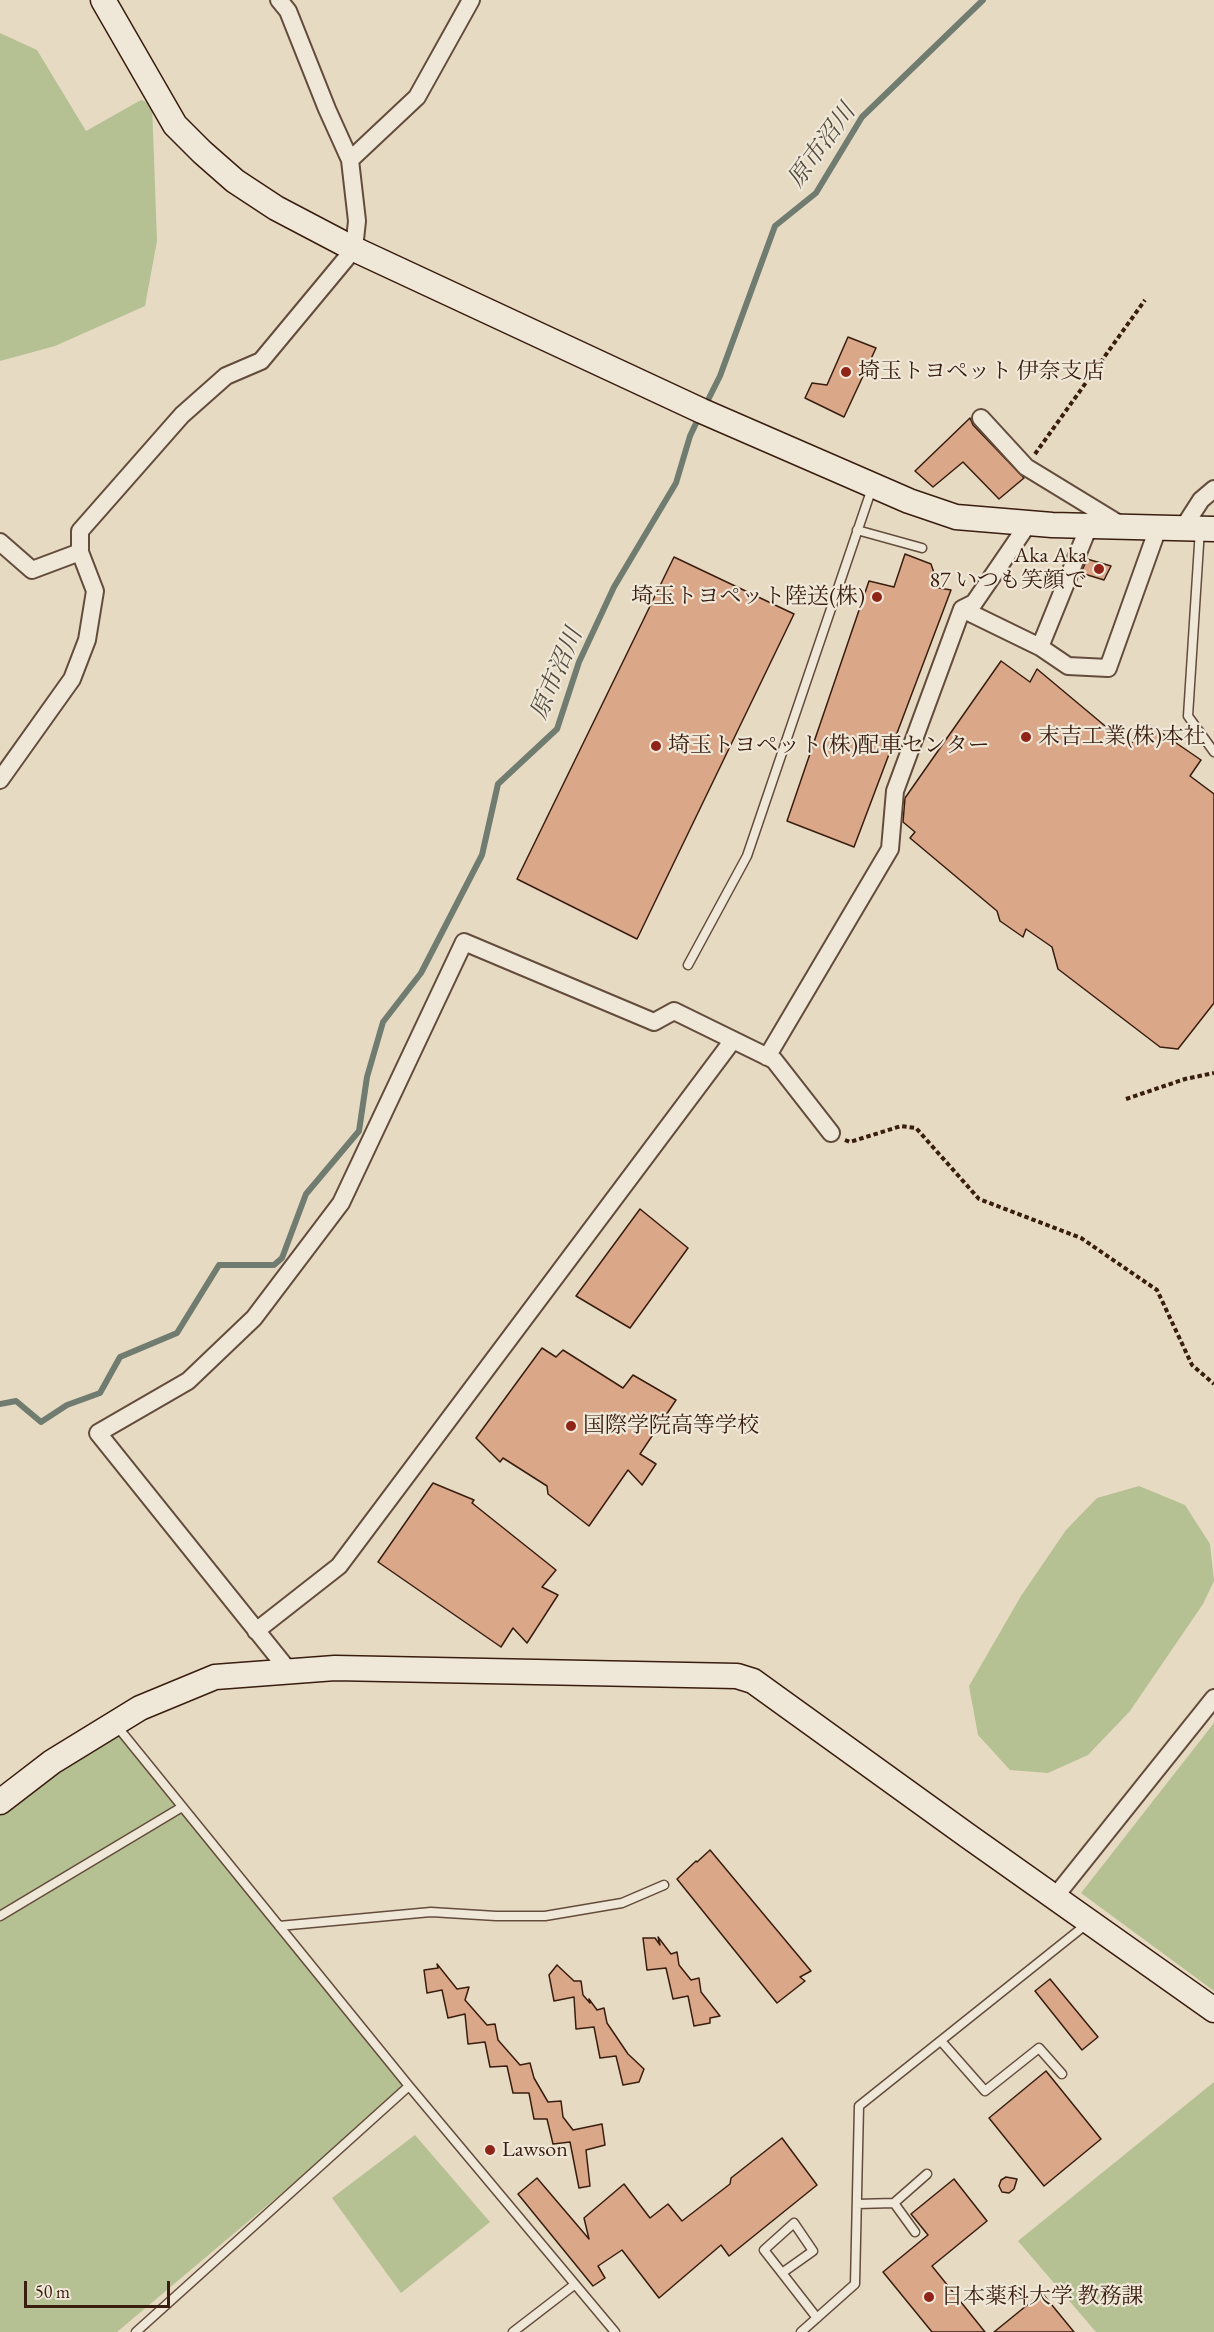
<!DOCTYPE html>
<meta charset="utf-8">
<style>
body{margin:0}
#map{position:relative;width:1214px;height:2332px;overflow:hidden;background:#e7dac2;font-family:"EB Garamond",serif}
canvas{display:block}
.scale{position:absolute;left:24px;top:2281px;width:146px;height:27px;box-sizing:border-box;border:3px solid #391d0f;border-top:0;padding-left:8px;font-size:18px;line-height:21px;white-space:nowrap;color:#391d0f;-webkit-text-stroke:4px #efe7d7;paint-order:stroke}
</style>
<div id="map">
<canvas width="1214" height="2332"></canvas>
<div class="scale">50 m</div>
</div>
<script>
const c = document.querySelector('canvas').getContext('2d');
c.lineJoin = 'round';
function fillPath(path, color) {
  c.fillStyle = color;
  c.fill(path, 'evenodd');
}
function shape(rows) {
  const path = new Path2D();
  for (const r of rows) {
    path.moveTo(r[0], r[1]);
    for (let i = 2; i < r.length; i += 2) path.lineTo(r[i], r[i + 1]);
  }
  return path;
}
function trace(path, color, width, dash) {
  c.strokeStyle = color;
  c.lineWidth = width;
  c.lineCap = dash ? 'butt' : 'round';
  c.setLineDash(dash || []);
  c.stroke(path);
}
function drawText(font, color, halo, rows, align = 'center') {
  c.font = font + ' "EB Garamond","Noto Serif JP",serif';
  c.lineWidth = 4.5;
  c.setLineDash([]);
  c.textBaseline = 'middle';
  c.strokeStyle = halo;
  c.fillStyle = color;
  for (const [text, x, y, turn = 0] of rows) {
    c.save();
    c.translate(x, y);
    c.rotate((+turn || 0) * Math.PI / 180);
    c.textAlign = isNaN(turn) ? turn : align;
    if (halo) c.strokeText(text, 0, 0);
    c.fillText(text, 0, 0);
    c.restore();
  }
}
const green = shape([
 [0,33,37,50,86,131,141,100,152,104,157,241,145,306,55,346,0,361],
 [1139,1486,1185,1505,1210,1544,1214,1581,1203,1604,1130,1711,1088,1755,1048,1773,1010,1770,978,1735,969,1686,1021,1596,1066,1530,1097,1498],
 [115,1723,409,2086,117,2332,0,2332,0,1807],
 [1214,1723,1214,1991,1081,1893],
 [1214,2082,1214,2332,1096,2332,1018,2241],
 [415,2135,490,2222,401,2293,332,2198]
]);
const stream = shape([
 [705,406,720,376,775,226,816,193,862,117,983,0],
 [0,1404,16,1401,41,1422,67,1405,100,1393,120,1357,177,1333,219,1265,274,1265,282,1258,306,1194,359,1131,367,1077,383,1022,421,973,482,855,498,784,557,729,579,662,614,587,676,483,690,436,700,415]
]);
const building = shape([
 [848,337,876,348,844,417,805,398,812,383,827,385,848,337],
 [970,418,973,425,1024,478,999,499,963,462,933,487,915,471,970,418],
 [905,554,931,564,939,588,951,590,854,847,787,821,869,581,894,587,905,554],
 [674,557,794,614,637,939,517,879,674,557],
 [1087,559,1111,566,1104,580,1081,573,1087,559],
 [1001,661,1030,682,1037,669,1129,746,1147,723,1201,760,1190,776,1214,794,1214,1003,1178,1049,1160,1047,1058,969,1052,947,1026,929,1023,937,1000,921,997,911,910,838,915,832,903,822,905,798,1001,661],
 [640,1209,688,1248,630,1328,576,1296,640,1209],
 [542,1348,556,1357,563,1350,623,1388,633,1375,676,1400,640,1454,656,1464,642,1485,628,1470,589,1526,548,1494,547,1486,503,1458,500,1462,476,1438,542,1348],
 [433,1483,474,1500,472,1503,556,1570,542,1587,558,1595,527,1643,513,1628,501,1647,378,1562,433,1483],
 [710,1850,811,1971,800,1977,805,1981,777,2003,677,1879,696,1861,697,1862,710,1850],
 [658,1937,671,1954,677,1952,679,1965,691,1980,699,1978,701,1992,720,2016,710,2018,710,2023,694,2026,688,1996,673,1999,666,1968,647,1970,643,1938,655,1938,660,1945,658,1937],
 [437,1964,457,1989,469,1987,465,2000,487,2025,495,2024,498,2040,520,2065,530,2063,534,2078,548,2102,561,2101,563,2117,573,2130,602,2124,605,2145,586,2150,590,2186,579,2188,570,2142,553,2144,547,2119,534,2119,529,2093,513,2093,507,2066,490,2067,485,2042,468,2044,465,2014,448,2018,442,1990,427,1993,424,1970,438,1968,437,1964],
 [557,1965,574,1981,581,1981,583,1995,590,2003,589,1999,597,2010,604,2008,607,2023,628,2054,644,2069,639,2082,623,2085,616,2056,600,2058,594,2027,576,2029,574,1997,554,2001,549,1975,557,1965],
 [1050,1979,1098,2037,1082,2050,1035,1991,1050,1979],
 [1046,2071,1101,2139,1044,2186,989,2118,1046,2071],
 [782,2138,817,2185,729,2256,721,2245,659,2298,622,2250,598,2266,605,2278,593,2286,518,2194,537,2178,589,2239,584,2218,624,2184,650,2218,668,2204,682,2221,730,2184,731,2178,782,2138],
 [1006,2177,1017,2179,1014,2189,1009,2193,1002,2192,999,2186,1001,2180,1006,2177],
 [954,2179,987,2221,932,2266,985,2332,932,2332,883,2272,928,2235,911,2214,954,2179],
 [1042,2293,1074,2332,994,2332,1042,2293]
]);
const path = shape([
 [1035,454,1145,300],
 [1126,1099,1185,1079,1214,1073],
 [845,1140,850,1142,901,1126,916,1128,979,1199,1081,1238,1157,1290,1192,1365,1214,1384]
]);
const lane = shape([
 [1200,529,1188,716,1214,752],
 [857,530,922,548],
 [688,965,747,856,872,488],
 [116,1725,409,2086,615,2332],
 [0,1916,182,1807],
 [279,1926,431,1912,496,1916,545,1916,622,1903,664,1885],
 [941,2041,985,2091,1039,2048,1062,2074],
 [894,2203,915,2232],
 [857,2204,894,2203,927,2174],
 [782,2273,813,2251,794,2223,764,2250,782,2273,817,2318],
 [136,2332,409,2086],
 [513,2332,574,2285],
 [801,2332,855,2284,859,2106,1088,1923]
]);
const street = shape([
 [350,160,417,97,471,0],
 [981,418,1026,467,1121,525],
 [1183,528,1201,500,1214,489],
 [0,542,32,570,80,552],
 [962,609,1040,647,1068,666,1108,668,1158,528],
 [1040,647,1089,526],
 [0,780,72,679,87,640,95,591,80,552,80,531,182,415,226,376,261,361,354,249,357,221,350,160,327,109,288,11,279,0],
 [767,1057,890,849,895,791,962,609,974,603,1028,524],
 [256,1631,339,1566,733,1040],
 [289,1671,98,1433,188,1381,254,1318,341,1203,464,942,654,1022,674,1011,774,1060,831,1133],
 [1054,1898,1214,1698]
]);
const secondary = shape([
 [103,0,175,125,202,152,235,181,276,208,354,249,702,411,909,501,956,517,1052,525,1214,529],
 [0,1802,52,1762,140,1708,215,1677,335,1668,737,1676,753,1681,968,1836,1214,2010]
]);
const markers = [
 [846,372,6,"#8f2418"],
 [1099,569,6,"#8f2418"],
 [877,597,6,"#8f2418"],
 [1026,737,6,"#8f2418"],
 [656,746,6,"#8f2418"],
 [571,1426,6,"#8f2418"],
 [490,2150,6,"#8f2418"],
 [929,2297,6,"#8f2418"]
];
const poiNames = [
 ["埼玉トヨペット 伊奈支店",858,372],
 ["Aka Aka",1087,556,"right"],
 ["87 いつも笑顔で",1087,581,"right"],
 ["埼玉トヨペット陸送(株)",865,597,"right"],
 ["末吉工業(株)本社",1038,737],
 ["埼玉トヨペット(株)配車センター",668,746],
 ["国際学院高等学校",583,1426],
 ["Lawson",502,2150],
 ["日本薬科大学 教務課",941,2297]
];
const waterNames = [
 ["原市沼川",822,146,-54],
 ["原市沼川",557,674,-67]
];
fillPath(green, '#b5c093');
trace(stream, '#717c71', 6);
fillPath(building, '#daa789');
trace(building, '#391d0f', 1.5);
trace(lane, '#644c3c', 11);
trace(street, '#644c3c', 20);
trace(secondary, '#391d0f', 27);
trace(path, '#391d0f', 4, [4.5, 3]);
trace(lane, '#efe7d7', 8);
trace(street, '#efe7d7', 16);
trace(secondary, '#efe7d7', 24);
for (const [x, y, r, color] of markers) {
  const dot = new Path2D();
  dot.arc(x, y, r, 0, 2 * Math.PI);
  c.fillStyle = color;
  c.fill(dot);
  trace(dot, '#efe7d7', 2);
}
drawText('22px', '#391d0f', '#efe7d7', poiNames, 'left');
drawText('italic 24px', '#554c40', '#efe7d7', waterNames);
</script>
